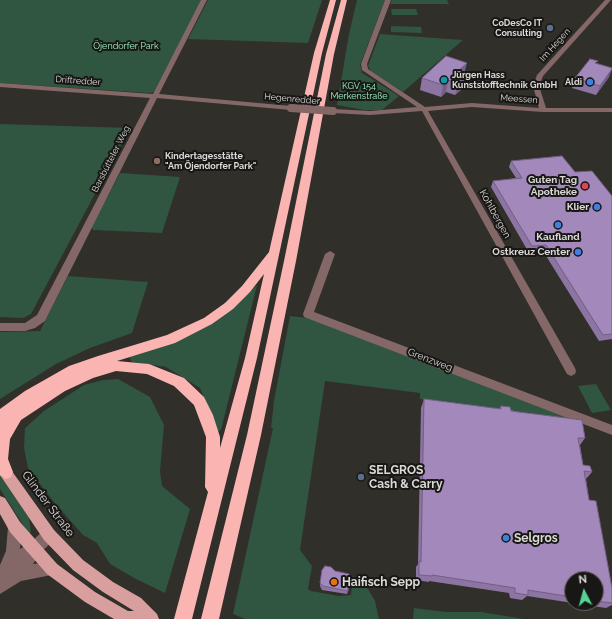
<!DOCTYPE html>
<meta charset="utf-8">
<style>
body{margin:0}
#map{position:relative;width:612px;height:619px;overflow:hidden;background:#312f2a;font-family:Raleway,sans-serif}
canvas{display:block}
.north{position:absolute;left:564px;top:571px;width:40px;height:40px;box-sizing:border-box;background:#181715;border:1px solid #666563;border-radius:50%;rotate:354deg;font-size:11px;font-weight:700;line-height:16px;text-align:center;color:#dbdad7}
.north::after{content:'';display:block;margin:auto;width:14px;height:18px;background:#54d395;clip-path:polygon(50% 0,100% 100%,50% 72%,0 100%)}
</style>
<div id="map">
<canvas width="612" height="619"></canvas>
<div class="north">N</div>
</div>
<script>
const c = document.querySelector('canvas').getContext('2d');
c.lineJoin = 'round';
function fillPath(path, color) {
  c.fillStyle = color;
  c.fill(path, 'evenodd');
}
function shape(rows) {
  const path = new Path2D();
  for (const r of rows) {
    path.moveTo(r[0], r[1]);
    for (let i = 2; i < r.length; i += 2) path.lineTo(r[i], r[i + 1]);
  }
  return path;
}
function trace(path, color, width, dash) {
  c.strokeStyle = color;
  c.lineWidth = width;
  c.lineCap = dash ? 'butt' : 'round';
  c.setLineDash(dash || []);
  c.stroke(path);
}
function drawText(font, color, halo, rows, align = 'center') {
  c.font = font + ' Raleway,sans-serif';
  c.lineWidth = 4;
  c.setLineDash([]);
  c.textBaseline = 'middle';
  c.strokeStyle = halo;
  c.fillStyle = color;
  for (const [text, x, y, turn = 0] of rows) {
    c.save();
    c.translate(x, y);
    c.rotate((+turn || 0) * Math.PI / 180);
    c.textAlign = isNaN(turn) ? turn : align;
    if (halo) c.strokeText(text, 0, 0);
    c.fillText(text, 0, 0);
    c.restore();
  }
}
const green = shape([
 [0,0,202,0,154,92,150,93,0,83],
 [208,0,322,0,308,43,188,39],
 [357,0,385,0,360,65,362,73,399,96,382,110,364,110,337,105,349,34],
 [392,0,447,0,449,4,390,4],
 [391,9,416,9,418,15,392,15],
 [391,26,421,27,422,33,391,32],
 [380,34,463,40,403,92,371,71,368,66],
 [0,124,130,128,31,314,23,318,0,317],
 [120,173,180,177,162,233,94,230,91,228],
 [68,276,148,282,132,333,90,348,56,364,0,399,0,332,40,331],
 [257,285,221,430,217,432,210,411,200,388,166,367,132,362,128,355,179,340,214,323],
 [290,316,308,318,577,421,420,399,420,393,325,381,300,550,312,566,308,589,311,591,339,596,351,595,353,576,368,589,375,601,379,619,245,619,233,614,273,428,271,428,274,401],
 [118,379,150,397,164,425,160,471,162,486,190,509,165,593,136,579,110,564,97,543,83,535,53,501,28,468,24,448,25,428,44,411,84,385,103,380],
 [596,384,611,410,592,413,578,386],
 [0,474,29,518,31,532,29,534,0,489],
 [414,608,446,612,481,612,524,619,413,619]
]);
const minor = shape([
 [201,0,207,0,159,94,291,106,295,108,291,110,157,98,45,321,35,328,25,331,0,331,0,323,25,323,37,315,150,98,0,87,0,83,153,94,201,0],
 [385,0,391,0,367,64,368,69,425,107,472,103,539,108,533,86,537,75,605,0,611,0,543,76,539,86,546,108,612,108,612,112,543,112,472,107,428,111,575,368,576,371,575,374,571,376,567,374,422,111,370,115,333,113,329,111,333,109,370,111,417,107,362,70,361,64,385,0],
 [330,251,335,254,314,312,612,425,612,435,304,317,303,314,325,254,330,251],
 [15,520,20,522,22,527,20,549,30,543,44,530,49,528,54,530,56,535,54,540,40,553,33,564,52,562,57,564,59,569,57,574,21,581,0,594,0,565,6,551,8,527,10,522,15,520]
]);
const major = shape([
 [0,458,4,460,54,530,83,560,113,582,141,598,157,614,159,619,114,619,85,602,47,574,10,532,0,514,0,496,5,498,20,522,57,564,95,592,128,611,134,611,103,592,73,570,44,540,0,475,0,458]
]);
const highway = shape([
 [330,0,336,0,322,53,257,358,192,619,174,619,208,492,205,487,206,437,194,405,174,386,147,374,116,371,93,378,65,391,21,420,10,439,8,459,13,472,11,477,6,479,0,475,0,409,25,391,69,366,98,356,167,335,204,318,225,303,242,286,269,252,314,53,330,0],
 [264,274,245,358,220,448,220,437,213,415,204,397,184,378,149,364,117,361,175,343,212,324,233,309,250,292,264,274],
 [341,0,347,0,334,54,296,261,261,435,219,619,201,619,247,435,284,261,326,54,341,0]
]);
const minorBridge = shape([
 [291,108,333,111]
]);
const wall = shape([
 [596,64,609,77,596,95,572,88,575,78],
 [464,75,463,76,462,89,455,95,446,92,441,97,420,90,422,78],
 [511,161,575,172,612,196,612,339,599,341,543,251,529,253,491,187,493,181,516,178,509,167],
 [424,399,499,409,501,406,585,438,580,445,583,465,592,472,586,479,589,500,612,588,612,605,606,608,527,596,522,600,510,598,509,593,429,581,429,582,416,580,416,567,418,564,421,408],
 [572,579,596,579,596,603,572,603],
 [322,570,348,591,347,594,322,590,320,586]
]);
const shadedWall = shape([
 [467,63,464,75,456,82,455,74],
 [612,69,609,77,596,95,600,86],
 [465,77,462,89,455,95,458,83],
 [448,80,446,92,441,97,443,85]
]);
const building = shape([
 [446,56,467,63,455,74,465,77,458,83,448,80,443,85,422,78,446,56],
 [590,59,598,61,595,63,612,68,612,69,600,86,575,78,590,59],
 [562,156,575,172,592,171,612,196,612,334,603,335,546,245,532,246,493,181,522,178,511,161,562,156],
 [424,399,501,409,501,406,510,407,511,411,582,420,585,438,578,438,583,465,590,466,592,472,584,471,589,500,596,501,612,588,612,603,596,601,596,579,572,579,572,597,528,590,528,595,515,593,515,588,432,575,432,576,419,575,419,561,421,562,424,399],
 [325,566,331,567,335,571,349,574,348,591,323,586,320,583,322,570,325,566]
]);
const markers = [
 [550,28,4,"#5c6f8a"],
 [444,80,4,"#0f9aa8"],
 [590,82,4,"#3f7fe0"],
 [157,161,4,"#8d6e63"],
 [585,186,4,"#e0444e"],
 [597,207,4,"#3f7fe0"],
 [558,225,4,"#3f7fe0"],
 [578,252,4,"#3f7fe0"],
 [361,477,4,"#5c6f8a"],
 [506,538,4,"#3f7fe0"],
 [334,582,4,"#e8710a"]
];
const farPoinames = [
 ["CoDesCo IT",542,23],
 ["Consulting",542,33],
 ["Jürgen Hass",452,75,"left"],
 ["Kunststofftechnik GmbH",452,85,"left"],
 ["Aldi",582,82],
 ["Kindertagesstätte",165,156,"left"],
 ["\"Am Öjendorfer Park\"",165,166,"left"]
];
const farStreetnames = [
 ["Im Hegen",555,45,-48],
 ["Driftredder",78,81,4],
 ["Hegenredder",292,99,5],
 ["Meessen",519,99,4],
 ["Barsbütteler Weg",111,159,-63]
];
const farParknames = [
 ["Öjendorfer Park",126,46],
 ["KGV 154",359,86],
 ["Merkenstraße",359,96]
];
const poiNames = [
 ["Guten Tag",577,180],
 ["Apotheke",577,192],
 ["Klier",589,207],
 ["Kaufland",558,237,"center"],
 ["Ostkreuz Center",570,252]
];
const streetNames = [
 ["Kohlbergen",495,214,61],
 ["Grenzweg",430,360,21]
];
const nearPoinames = [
 ["SELGROS",369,470],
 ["Cash & Carry",369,484],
 ["Selgros",514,538],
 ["Haifisch Sepp",342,582]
];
const nearStreetnames = [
 ["Glinder Straße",48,504,53]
];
fillPath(green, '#305541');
fillPath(minor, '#846867');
fillPath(major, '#d99f9e');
fillPath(highway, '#fab5b3');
trace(minorBridge, '#846867', 8);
fillPath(wall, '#8c75a2');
fillPath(shadedWall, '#725f84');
fillPath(building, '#a388bc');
trace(building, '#725f84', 1);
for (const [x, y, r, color] of markers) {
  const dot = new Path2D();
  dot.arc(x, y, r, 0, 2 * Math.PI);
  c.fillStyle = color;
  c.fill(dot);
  trace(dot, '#181715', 1.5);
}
drawText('bold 9px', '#dbdad7', '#181715', farPoinames, 'right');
drawText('9px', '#dbdad7', '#181715', farStreetnames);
drawText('9px', '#9cf6c4', '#181715', farParknames);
drawText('bold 10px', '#dbdad7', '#181715', poiNames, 'right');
drawText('10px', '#dbdad7', '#181715', streetNames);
drawText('bold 12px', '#dbdad7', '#181715', nearPoinames, 'left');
drawText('12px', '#dbdad7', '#181715', nearStreetnames);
</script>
